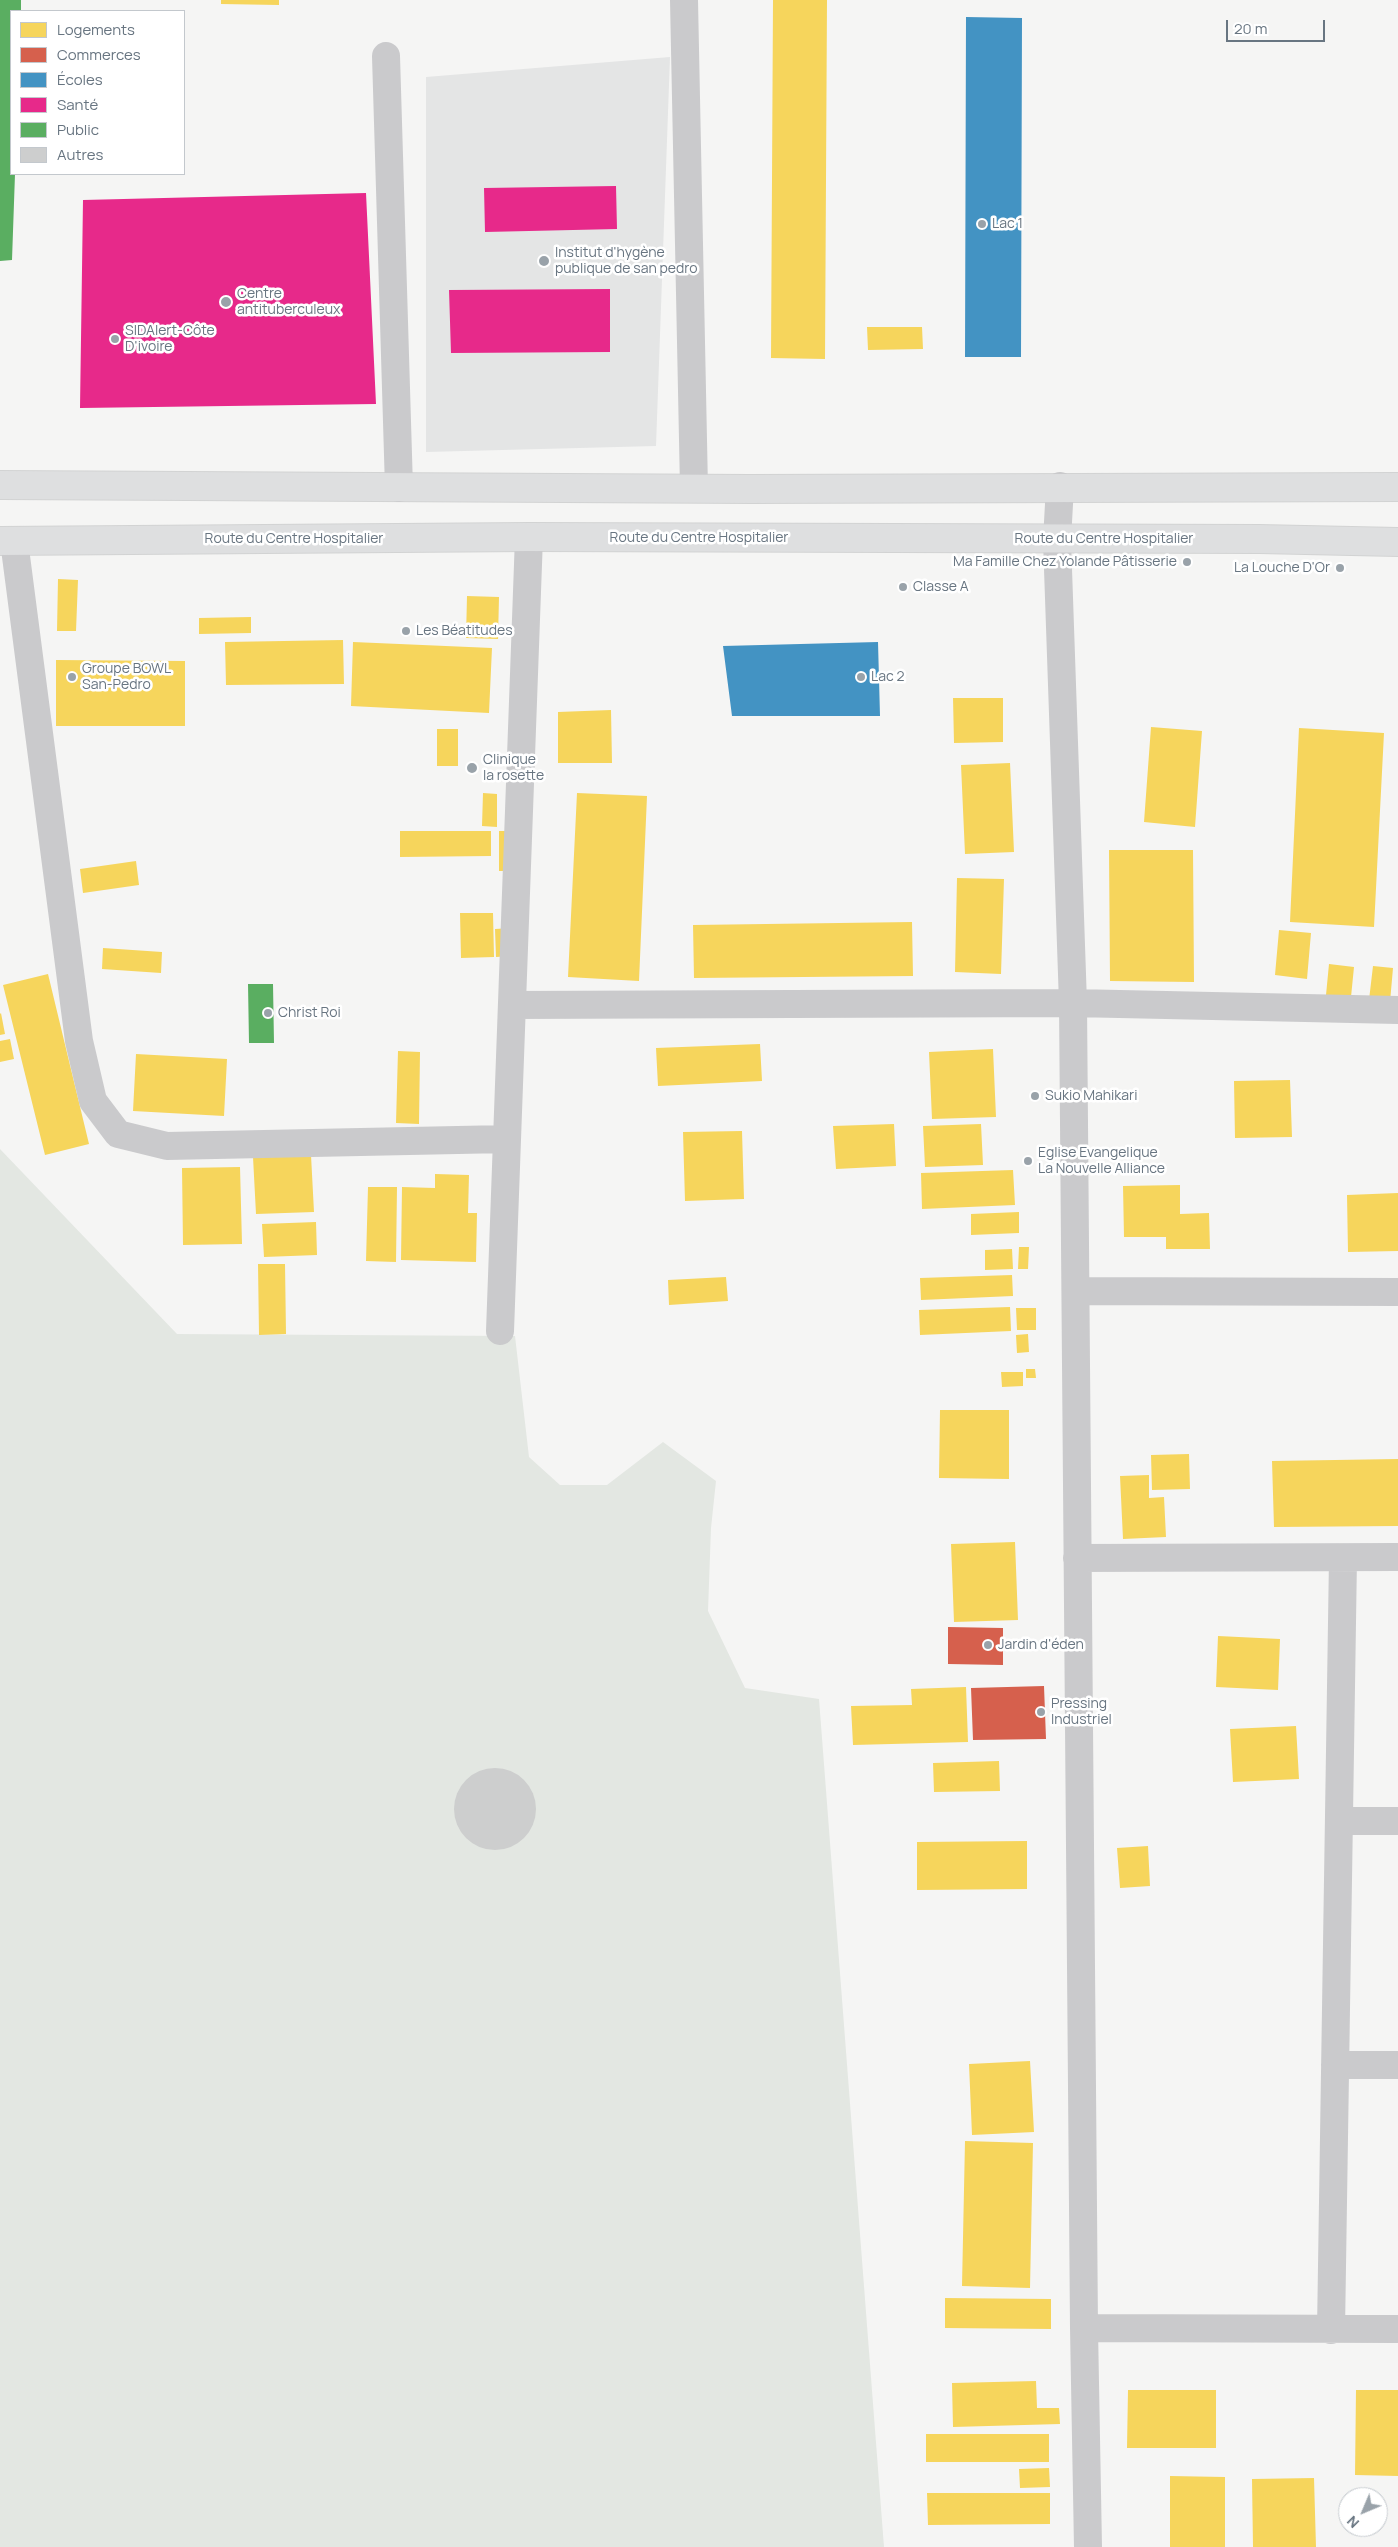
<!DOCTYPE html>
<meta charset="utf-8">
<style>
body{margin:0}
#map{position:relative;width:1398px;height:2547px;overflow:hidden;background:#f5f5f4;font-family:Manrope,sans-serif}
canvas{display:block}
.legend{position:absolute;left:10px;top:10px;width:175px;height:165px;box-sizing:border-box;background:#fff;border:1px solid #c3c8cd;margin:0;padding:6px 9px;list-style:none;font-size:15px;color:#687581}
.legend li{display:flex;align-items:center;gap:10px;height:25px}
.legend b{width:25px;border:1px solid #c3c8cd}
.north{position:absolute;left:1338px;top:2487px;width:50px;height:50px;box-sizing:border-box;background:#fff;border:1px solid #c3c8cd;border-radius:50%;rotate:225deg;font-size:14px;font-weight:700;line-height:20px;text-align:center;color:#687581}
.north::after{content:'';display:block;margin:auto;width:18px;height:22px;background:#99a2a9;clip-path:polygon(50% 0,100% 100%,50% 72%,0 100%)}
.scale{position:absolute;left:1226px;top:20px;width:99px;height:22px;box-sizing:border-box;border:2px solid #687581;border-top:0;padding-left:6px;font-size:15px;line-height:18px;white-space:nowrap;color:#687581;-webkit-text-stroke:4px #fff;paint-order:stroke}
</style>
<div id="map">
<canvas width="1398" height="2547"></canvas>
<ul class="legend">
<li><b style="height:14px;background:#f6d55c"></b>Logements</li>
<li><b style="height:14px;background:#d6604d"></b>Commerces</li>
<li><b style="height:14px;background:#4393c3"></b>Écoles</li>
<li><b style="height:14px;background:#e7298a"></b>Santé</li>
<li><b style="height:14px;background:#5aae61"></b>Public</li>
<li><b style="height:14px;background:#cdcece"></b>Autres</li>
</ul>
<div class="north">N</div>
<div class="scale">20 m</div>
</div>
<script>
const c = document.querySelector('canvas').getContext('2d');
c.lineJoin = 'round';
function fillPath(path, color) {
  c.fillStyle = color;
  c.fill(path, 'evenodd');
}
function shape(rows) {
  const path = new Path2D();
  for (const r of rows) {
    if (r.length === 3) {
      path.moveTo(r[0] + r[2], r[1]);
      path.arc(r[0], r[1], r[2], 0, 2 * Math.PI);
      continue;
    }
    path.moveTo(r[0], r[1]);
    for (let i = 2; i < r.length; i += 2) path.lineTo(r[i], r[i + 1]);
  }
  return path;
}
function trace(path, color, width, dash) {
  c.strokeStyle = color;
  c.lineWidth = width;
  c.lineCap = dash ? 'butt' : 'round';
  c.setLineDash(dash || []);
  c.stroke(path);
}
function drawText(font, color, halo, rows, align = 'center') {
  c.font = font + ' Manrope,sans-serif';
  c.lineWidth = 5;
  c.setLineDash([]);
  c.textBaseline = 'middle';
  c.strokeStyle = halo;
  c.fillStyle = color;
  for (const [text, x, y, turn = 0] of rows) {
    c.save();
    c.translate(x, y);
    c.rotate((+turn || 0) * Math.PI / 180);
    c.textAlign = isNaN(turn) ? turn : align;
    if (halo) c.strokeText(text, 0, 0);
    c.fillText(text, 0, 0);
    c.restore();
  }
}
const built = shape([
 [670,57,656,446,426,452,426,77]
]);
const green = shape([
 [0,1149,177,1334,515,1336,529,1457,560,1485,607,1485,663,1442,716,1481,711,1528,708,1611,745,1688,819,1699,884,2547,0,2547]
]);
const homes = shape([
 [221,0,279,0,279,5,221,4],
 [773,0,827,0,825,359,771,358],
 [296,288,300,362,154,362,150,299],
 [867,327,922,327,923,349,868,350],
 [58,579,78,580,76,631,57,631],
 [467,596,499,597,498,639,466,638],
 [251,617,251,633,199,634,199,618],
 [343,640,344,684,226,685,225,642],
 [353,642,492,648,489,713,351,706],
 [56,660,185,661,185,726,56,726],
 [953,698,1003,698,1003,742,954,743],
 [611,710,612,763,558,763,558,712],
 [1151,727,1202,731,1195,827,1144,822],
 [1299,728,1384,733,1374,927,1290,922],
 [437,729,458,729,458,766,437,766],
 [1010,763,1014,852,965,854,961,765],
 [483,793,497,794,497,827,482,826],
 [577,793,647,796,639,981,568,977],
 [400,831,491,831,491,856,400,857],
 [499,831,513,831,514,871,499,871],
 [1109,850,1193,850,1194,982,1110,981],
 [136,861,139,885,83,893,80,869],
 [957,878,1004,879,1001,974,955,972],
 [460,913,493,913,494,957,461,958],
 [912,922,913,976,694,978,693,925],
 [512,928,512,956,496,957,495,929],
 [1279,930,1311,933,1307,979,1275,975],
 [103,948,162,952,161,973,102,969],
 [1329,964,1354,967,1351,997,1326,995],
 [1373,966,1393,968,1390,1002,1369,1000],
 [48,974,89,1144,45,1155,3,985],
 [1,1013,5,1034,0,1035,0,1014],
 [10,1039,14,1059,0,1062,0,1041],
 [760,1044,762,1081,658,1086,656,1048],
 [993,1049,996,1117,932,1119,929,1052],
 [398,1051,420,1052,419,1124,396,1123],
 [136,1054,227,1059,224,1116,133,1111],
 [1290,1080,1292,1137,1235,1138,1234,1081],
 [894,1124,896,1166,836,1169,833,1126],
 [981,1124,983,1165,925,1167,923,1126],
 [742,1131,744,1199,685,1201,683,1132],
 [311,1155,314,1212,256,1214,253,1157],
 [240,1167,242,1244,183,1245,182,1168],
 [1013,1170,1015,1205,922,1209,921,1173],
 [435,1174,469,1175,468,1213,477,1213,476,1262,401,1260,402,1187,435,1188],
 [1180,1185,1180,1214,1209,1213,1210,1249,1166,1249,1166,1237,1124,1237,1123,1186],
 [368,1187,397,1187,396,1262,366,1261],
 [1398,1193,1398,1251,1348,1252,1347,1195],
 [1019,1212,1019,1233,971,1235,971,1214],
 [316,1222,317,1255,264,1257,262,1224],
 [1019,1247,1029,1247,1028,1269,1018,1269],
 [1012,1249,1013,1269,985,1270,985,1250],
 [258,1264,285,1264,286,1334,259,1335],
 [1012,1275,1013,1296,921,1300,920,1278],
 [726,1277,728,1301,669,1305,668,1280],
 [1010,1307,1011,1331,920,1335,919,1310],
 [1016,1308,1036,1308,1036,1330,1017,1330],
 [1028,1334,1029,1352,1017,1353,1016,1335],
 [1026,1369,1035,1369,1036,1378,1026,1378],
 [1001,1372,1023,1372,1023,1386,1002,1387],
 [940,1410,1009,1410,1009,1479,939,1478],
 [1189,1454,1190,1489,1152,1490,1151,1455],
 [1398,1459,1398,1526,1274,1527,1272,1461],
 [1149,1475,1149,1498,1164,1497,1166,1537,1123,1539,1120,1476],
 [1015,1542,1018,1620,954,1622,951,1544],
 [1218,1636,1280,1639,1278,1690,1216,1687],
 [966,1687,968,1742,853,1745,851,1706,912,1705,911,1689],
 [1296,1726,1299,1779,1233,1782,1230,1729],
 [999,1761,1000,1791,934,1792,933,1763],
 [1027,1841,1027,1889,917,1890,917,1842],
 [1148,1846,1150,1886,1120,1888,1117,1848],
 [1030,2061,1034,2132,972,2135,969,2064],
 [965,2141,1033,2143,1030,2288,962,2286],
 [945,2298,1051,2299,1051,2329,945,2328],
 [1036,2381,1037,2408,1059,2408,1060,2424,953,2427,952,2383],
 [1128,2390,1216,2390,1216,2448,1127,2448],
 [1356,2390,1398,2390,1398,2476,1355,2475],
 [926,2434,1049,2434,1049,2462,926,2462],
 [1049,2468,1050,2487,1020,2488,1019,2469],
 [1170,2476,1225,2477,1225,2547,1170,2547],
 [1314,2478,1316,2547,1253,2547,1252,2479],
 [927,2493,1050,2493,1050,2524,928,2525]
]);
const shops = shape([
 [948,1627,1003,1628,1003,1665,948,1664],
 [1044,1686,1046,1739,973,1740,971,1688]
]);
const schools = shape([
 [966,17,1022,18,1021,357,965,357],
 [878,642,880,716,732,716,723,646]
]);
const health = shape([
 [616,186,617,229,485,232,484,188],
 [366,193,376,404,80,408,83,200],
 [610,289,610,352,451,353,449,290]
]);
const public = shape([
 [0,0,21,0,21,11,11,11,11,174,15,174,12,260,0,261],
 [248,984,273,984,274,1043,249,1043]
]);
const building = shape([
 [495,1809,41]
]);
const street = shape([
 [684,0,694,488],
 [386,56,399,488],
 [1060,486,1057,540,1073,1003,1084,2328,1088,2547],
 [14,541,79,1041,93,1101,118,1134,167,1146,506,1139],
 [512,1005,1073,1003,1398,1010],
 [1076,1291,1398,1292],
 [500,1331,529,537],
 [1077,1558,1398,1557],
 [1339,1821,1398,1821],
 [1335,2065,1398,2065],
 [1084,2328,1398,2329],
 [1331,2330,1343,1558]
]);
const secondary = shape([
 [0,485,751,489,1398,487],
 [0,541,529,537,1259,539,1398,542]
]);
const markers = [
 [982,224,5,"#99a2a9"],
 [544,261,6,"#99a2a9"],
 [226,302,6,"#99a2a9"],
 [115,339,5,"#99a2a9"],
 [1187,562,5,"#99a2a9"],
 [1340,568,5,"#99a2a9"],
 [903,587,5,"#99a2a9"],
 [406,631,5,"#99a2a9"],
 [72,677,5,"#99a2a9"],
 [861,677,5,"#99a2a9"],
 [472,768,6,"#99a2a9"],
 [268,1013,5,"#99a2a9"],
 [1035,1096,5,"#99a2a9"],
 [1028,1161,5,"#99a2a9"],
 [988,1645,5,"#99a2a9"],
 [1041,1712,5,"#99a2a9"]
];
const poiNames = [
 ["Lac 1",992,224],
 ["Institut d'hygène",555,253],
 ["publique de san pedro",555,269],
 ["Centre",237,294],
 ["antituberculeux",237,310],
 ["SIDAlert-Côte",125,331],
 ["D'ivoire",125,347],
 ["Ma Famille Chez Yolande Pâtisserie",1177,562,"right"],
 ["La Louche D'Or",1330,568,"right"],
 ["Classe A",913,587],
 ["Les Béatitudes",416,631],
 ["Groupe BOWL",82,669],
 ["San-Pedro",82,685],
 ["Lac 2",871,677],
 ["Clinique",483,760],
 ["la rosette",483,776],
 ["Christ Roi",278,1013],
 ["Sukio Mahikari",1045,1096],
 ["Eglise Evangelique",1038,1153],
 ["La Nouvelle Alliance",1038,1169],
 ["Jardin d'éden",998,1645],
 ["Pressing",1051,1704],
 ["Industriel",1051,1720]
];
const streetNames = [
 ["Route du Centre Hospitalier",699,538],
 ["Route du Centre Hospitalier",294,539],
 ["Route du Centre Hospitalier",1104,539]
];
fillPath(built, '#e4e5e5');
fillPath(green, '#e3e7e2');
fillPath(homes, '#f6d55c');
fillPath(shops, '#d6604d');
fillPath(schools, '#4393c3');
fillPath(health, '#e7298a');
fillPath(public, '#5aae61');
fillPath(building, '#cdcece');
trace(secondary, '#d2d3d3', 30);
trace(street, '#cacacc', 28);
trace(secondary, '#dedfe0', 28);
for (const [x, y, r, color] of markers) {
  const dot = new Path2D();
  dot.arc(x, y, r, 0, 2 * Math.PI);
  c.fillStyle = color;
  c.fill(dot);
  trace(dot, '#fff', 2);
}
drawText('14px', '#687581', '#fff', poiNames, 'left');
drawText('14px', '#687581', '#fff', streetNames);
</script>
